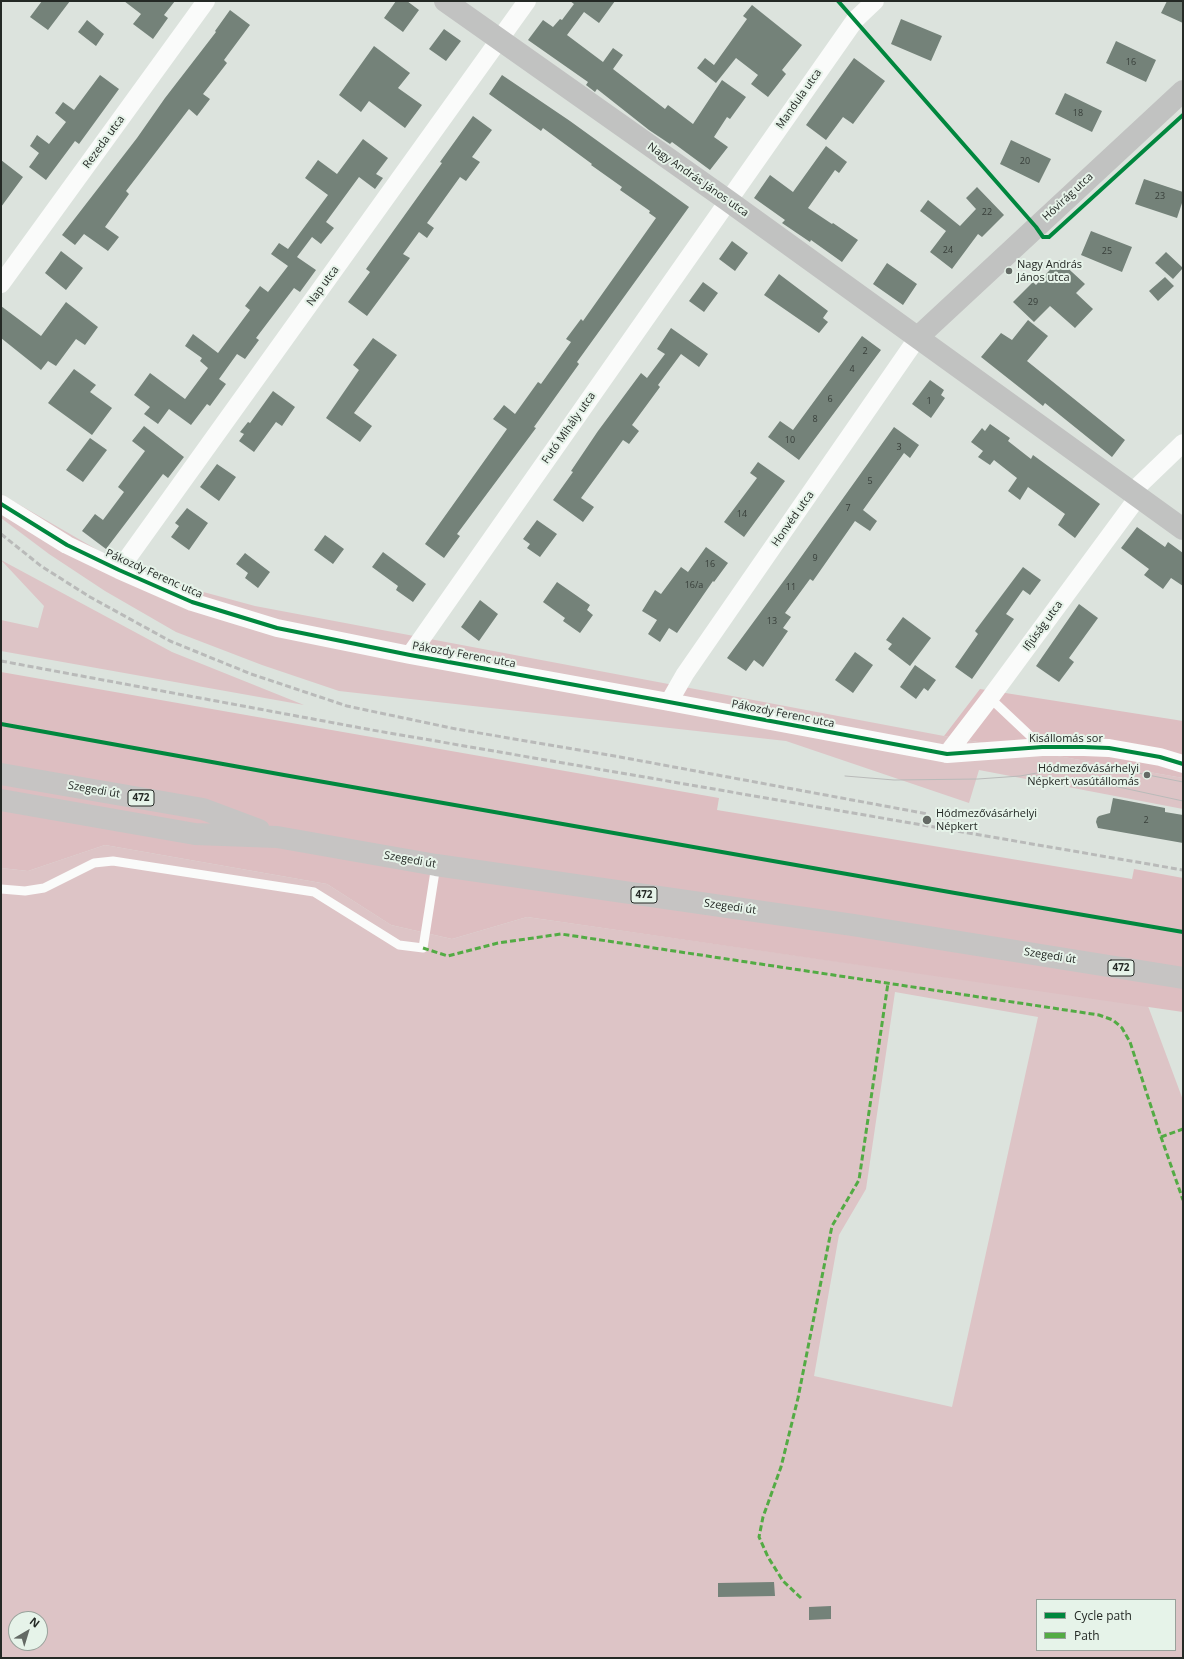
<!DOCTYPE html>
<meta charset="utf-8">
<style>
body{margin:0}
#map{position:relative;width:1184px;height:1659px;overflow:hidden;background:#dce3dd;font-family:"Open Sans",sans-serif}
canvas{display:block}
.frame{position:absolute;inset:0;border:2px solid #242925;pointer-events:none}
.legend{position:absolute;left:1036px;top:1599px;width:140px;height:52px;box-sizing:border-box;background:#e6f3e9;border:1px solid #98a29b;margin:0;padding:5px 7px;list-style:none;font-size:12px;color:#242925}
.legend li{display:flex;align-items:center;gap:8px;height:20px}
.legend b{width:20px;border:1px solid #98a29b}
.north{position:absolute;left:8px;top:1611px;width:40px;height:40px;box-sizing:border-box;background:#e6f3e9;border:1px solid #98a29b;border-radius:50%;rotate:38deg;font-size:11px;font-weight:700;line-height:16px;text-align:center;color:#242925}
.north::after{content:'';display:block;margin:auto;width:14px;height:18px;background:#646a65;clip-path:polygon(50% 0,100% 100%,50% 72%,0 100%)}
</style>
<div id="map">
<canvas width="1184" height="1659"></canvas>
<div class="frame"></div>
<ul class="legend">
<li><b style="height:5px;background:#00873e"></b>Cycle path</li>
<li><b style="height:5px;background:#53ab44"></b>Path</li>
</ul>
<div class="north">N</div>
</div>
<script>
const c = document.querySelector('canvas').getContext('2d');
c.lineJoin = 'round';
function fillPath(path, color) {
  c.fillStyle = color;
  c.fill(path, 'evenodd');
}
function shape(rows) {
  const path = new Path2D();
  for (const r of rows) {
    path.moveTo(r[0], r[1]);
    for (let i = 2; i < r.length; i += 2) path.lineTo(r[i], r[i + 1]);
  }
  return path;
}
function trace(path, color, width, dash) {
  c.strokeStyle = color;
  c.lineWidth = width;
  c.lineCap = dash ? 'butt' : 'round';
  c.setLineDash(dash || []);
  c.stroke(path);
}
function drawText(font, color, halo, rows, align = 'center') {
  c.font = font + ' "Open Sans",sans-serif';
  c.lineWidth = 4;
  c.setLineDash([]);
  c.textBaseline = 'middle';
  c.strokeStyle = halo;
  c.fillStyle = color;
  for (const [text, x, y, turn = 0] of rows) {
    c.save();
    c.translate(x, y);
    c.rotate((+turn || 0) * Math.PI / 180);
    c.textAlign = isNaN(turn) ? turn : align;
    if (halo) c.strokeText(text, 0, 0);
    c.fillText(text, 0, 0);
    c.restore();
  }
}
const green = shape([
 [1,494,108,556,196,590,255,606,944,736,1183,778,1183,809,979,770,969,803,786,741,339,691,262,665,176,632,105,591,49,554,1,518],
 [1,560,172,652,304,705,1,651,1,620,38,628,44,606],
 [105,845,327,884,391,925,452,939,527,917,1148,1006,1183,1100,1183,1658,1,1658,1,868,28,871],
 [895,992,1038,1017,952,1407,814,1376,839,1235,866,1189],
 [1037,1600,1175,1600,1175,1650,1037,1650],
 [16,1619,40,1619,40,1643,16,1643]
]);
const forest = shape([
 [1,672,719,798,717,810,1132,879,1134,869,1183,878,1183,1012,527,917,452,939,391,925,327,884,105,845,28,871,1,868],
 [980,689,1183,721,1183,778,944,736]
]);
const building = shape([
 [42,1,70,1,48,30,30,17],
 [124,1,175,1,164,15,168,18,153,39,133,24,141,14],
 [396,1,407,1,419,10,403,32,384,18],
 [570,1,615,1,599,23,584,12,567,35,603,62,613,48,623,55,613,69,665,109,668,105,693,124,722,80,746,97,730,119,727,117,714,137,728,147,710,170,672,142,670,144,649,130,597,89,595,92,586,85,588,82,528,40,543,20,553,27,560,19,562,20,574,4],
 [1167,1,1183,1,1183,23,1161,13],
 [752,5,802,45,782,70,786,74,768,97,751,84,758,75,736,58,716,83,697,68,705,58,714,65,747,19,743,16],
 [230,10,250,25,224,60,227,63,203,94,210,99,197,116,189,109,126,191,129,194,105,227,119,237,108,251,84,234,75,245,62,235,137,138,165,98,216,32,215,31],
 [901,19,942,36,931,61,891,44],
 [87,20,104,34,96,46,78,32],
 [444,29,461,41,446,61,429,49],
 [1116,41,1156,60,1146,82,1106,63],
 [374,46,410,73,398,88,422,105,405,128,369,101,361,112,339,95],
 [854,58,885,81,853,124,843,117,826,140,806,125],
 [100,75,119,89,79,144,75,141,46,180,29,167,39,153,30,146,37,135,49,144,66,122,55,113,63,102,74,110],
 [502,75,570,121,689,207,577,362,579,364,534,427,536,428,457,534,460,536,444,558,425,544,507,429,493,419,504,405,515,414,538,382,541,384,571,342,566,339,581,319,583,321,656,218,649,213,650,211,620,190,622,187,591,165,592,164,543,128,541,131,489,94],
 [1065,93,1102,111,1092,132,1055,114],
 [473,116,492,130,472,157,480,162,466,181,460,177,427,223,434,228,427,238,419,232,403,254,410,258,367,316,348,302,370,272,366,269,442,163,440,162],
 [363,139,388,158,376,174,383,178,375,189,359,177,326,222,334,228,321,244,312,237,297,257,316,270,300,292,294,288,256,338,259,340,245,359,237,354,219,379,226,384,210,406,207,404,191,425,169,409,158,424,144,414,150,407,134,395,150,373,185,399,208,368,200,361,202,358,185,346,193,334,218,353,250,310,245,306,260,286,268,292,288,266,271,254,279,243,288,249,328,195,305,178,318,160,337,174],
 [1011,140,1051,159,1039,183,1000,164],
 [826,146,847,162,839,173,835,170,808,208,832,224,833,223,858,240,842,262,811,240,810,242,782,223,785,220,754,198,770,175,793,192],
 [1,160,23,177,1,207],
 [1144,179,1183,192,1183,200,1177,218,1135,204],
 [977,187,1004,215,982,237,978,234,952,269,930,252,946,231,920,211,928,200,960,226,976,209,966,198],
 [1091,231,1132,247,1122,272,1081,255],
 [732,241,748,253,735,271,719,259],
 [61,251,83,268,66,290,45,273],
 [1166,252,1183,268,1173,279,1155,263],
 [1059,260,1085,284,1076,293,1093,309,1075,328,1050,306,1034,322,1013,302,1033,282,1036,285],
 [887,263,917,284,903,305,873,284],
 [779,274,828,311,823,318,828,322,819,333,764,295],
 [1165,277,1174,286,1158,301,1149,291],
 [703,282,718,293,704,312,689,301],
 [66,302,98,327,85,345,76,339,56,366,48,361,41,370,1,338,1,306,41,336],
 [1028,320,1048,336,1027,361,1125,440,1112,457,1045,403,1043,406,981,357,1001,333,1012,340],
 [671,328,708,354,699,367,681,354,658,385,660,387,632,425,639,431,629,444,623,440,581,498,594,507,583,522,553,500,573,472,571,471,598,431,641,373,647,378,665,354,657,349],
 [862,336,881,350,799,460,768,437,780,421,793,430],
 [373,338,397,355,354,413,372,426,360,442,326,418,359,370,353,365],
 [74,369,96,385,90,392,112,408,92,435,48,403],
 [930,380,944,390,941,395,945,398,931,418,912,404],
 [273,391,295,407,282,426,276,422,254,452,239,441,244,434,240,432,248,422,250,423],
 [990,424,1010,438,1008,441,1031,459,1033,455,1100,504,1075,538,1058,525,1065,514,1028,487,1020,500,1008,491,1017,478,994,460,990,465,978,457,983,451,971,442,982,428,985,431],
 [144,426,184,457,168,478,163,474,106,549,82,531,95,514,103,520,124,492,118,487,145,451,132,441],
 [894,427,919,445,910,458,904,453,863,510,877,521,870,531,855,521,813,581,810,579,785,613,791,617,783,628,788,631,763,667,754,660,746,671,727,658,791,571],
 [90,438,107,450,83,482,66,470],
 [758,462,785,481,744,537,724,522,757,478,750,473],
 [217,464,236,477,219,501,200,487],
 [187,508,208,523,189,550,171,537,179,526,175,523],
 [537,520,557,534,540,557,527,548,530,544,523,539],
 [1137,527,1165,547,1168,542,1183,553,1183,586,1171,578,1163,589,1144,575,1149,569,1121,548],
 [325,535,344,549,333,564,314,550],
 [706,547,728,563,714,582,713,581,677,633,669,628,660,642,648,634,657,620,642,611,655,590,661,594,681,567,688,572],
 [383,552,426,584,413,602,396,590,398,586,372,567],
 [245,553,270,572,258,588,245,578,248,573,236,564],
 [1023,567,1041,580,1030,595,1023,590,1006,614,1014,619,972,679,955,667,978,634,975,631],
 [557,582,590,605,587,610,593,615,580,633,563,621,565,618,543,602],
 [480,600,498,614,479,641,461,627],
 [1079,604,1098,618,1069,658,1074,662,1059,682,1036,666],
 [903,617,931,638,910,666,888,649,892,644,886,640],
 [855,652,873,665,853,693,835,680],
 [915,665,936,680,928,691,924,688,916,699,900,687],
 [1113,798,1165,808,1165,812,1183,815,1183,843,1098,828,1096,822,1097,818,1099,816,1110,813],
 [774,1582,775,1596,718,1597,718,1583],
 [831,1606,831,1619,809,1620,809,1607]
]);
const lane = shape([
 [990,698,1042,747],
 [1,889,25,891,44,888,94,863,113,861,314,892,399,945,423,948,436,865]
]);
const street = shape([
 [1,284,206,1],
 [1131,493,1183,443],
 [1,504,67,545,119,570,192,602,277,628,410,655,669,702,947,754,1042,747,1084,747,1109,748,1160,757,1183,764],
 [119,570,527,1],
 [410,655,855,20,875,1],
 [669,702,685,674,918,337],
 [947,754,990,698,1138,497]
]);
const secondary = shape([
 [445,1,727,200,1183,529],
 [918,337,1183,91]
]);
const primary = shape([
 [1,774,203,809,259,830],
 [1,800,195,834,277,837,436,865,853,925,1183,978]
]);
const tram = shape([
 [845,776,894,780,978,779,1020,776,1054,770,1093,767,1128,771,1183,782],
 [1036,776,1114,786,1183,801]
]);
const rail = shape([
 [1,534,41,566,90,597,170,641,251,674,347,706,456,729,620,757,928,814],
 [1,661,372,730,1183,870]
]);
const quiet = shape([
 [423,948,448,956,498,943,561,934,1099,1015,1113,1020,1122,1028,1130,1042,1161,1137,1183,1200],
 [1161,1137,1183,1129],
 [801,1598,783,1581,768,1557,759,1537,763,1517,781,1467,798,1398,832,1226,859,1180,888,983]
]);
const cycleway = shape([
 [838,1,1036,227,1043,237,1049,237,1183,115],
 [1,504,67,545,119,570,192,602,277,628,410,655,669,702,947,754,1042,747,1084,747,1109,748,1160,757,1183,764],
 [1,724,284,775,955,893,1183,932]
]);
const markers = [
 [1009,271,4,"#646a65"],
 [1147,775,4,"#646a65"],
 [927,820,5,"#646a65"]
];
const numberNames = [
 ["16",1131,62],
 ["18",1078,113],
 ["20",1025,161],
 ["23",1160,196],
 ["22",987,212],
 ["24",948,250],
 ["25",1107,251],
 ["29",1033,302],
 ["2",865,351],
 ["4",852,369],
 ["6",830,399],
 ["1",929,401],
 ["8",815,419],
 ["10",790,440],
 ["3",899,447],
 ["5",870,481],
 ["7",848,508],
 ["14",742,514],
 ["9",815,558],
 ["16",710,564],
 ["16/a",694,585],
 ["11",791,587],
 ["13",772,621],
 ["2",1146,820]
];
const shields = [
 [141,798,26],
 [644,895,26],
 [1121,968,26]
];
const shieldNames = [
 ["472",141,798],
 ["472",644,895],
 ["472",1121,968]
];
const streetNames = [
 ["Mandula utca",799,99,-55],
 ["Rezeda utca",104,142,-54],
 ["Nagy András János utca",698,180,35],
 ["Hóvirág utca",1068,197,-43],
 ["Nap utca",323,286,-54],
 ["Futó Mihály utca",569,428,-55],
 ["Honvéd utca",793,519,-55],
 ["Pákozdy Ferenc utca",154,574,24],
 ["Ifjúság utca",1043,626,-54],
 ["Pákozdy Ferenc utca",464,655,10],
 ["Pákozdy Ferenc utca",783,714,11],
 ["Kisállomás sor",1066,739],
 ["Szegedi út",94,790,10],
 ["Szegedi út",410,860,10],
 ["Szegedi út",730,907,8],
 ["Szegedi út",1050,956,9]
];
const poiNames = [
 ["Nagy András",1017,265],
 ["János utca",1017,278],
 ["Hódmezővásárhelyi",1139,769,"right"],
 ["Népkert vasútállomás",1139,782,"right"],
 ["Hódmezővásárhelyi",936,814],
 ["Népkert",936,827]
];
fillPath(green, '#ddc4c6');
fillPath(forest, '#ddbec1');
fillPath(building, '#748279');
trace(lane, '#fafbfa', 9);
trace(street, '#fafbfa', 18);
trace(secondary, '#c1c2c1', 22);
trace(primary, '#c6c4c3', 22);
trace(tram, '#b9bab9', 1);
trace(rail, '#b9bab9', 3, [6, 3]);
trace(quiet, '#53ab44', 3, [6, 3]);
trace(cycleway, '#00873e', 4);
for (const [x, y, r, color] of markers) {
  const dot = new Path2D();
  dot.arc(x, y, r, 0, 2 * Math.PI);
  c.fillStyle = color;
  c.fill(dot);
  trace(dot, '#e6f3e9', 1.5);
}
drawText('9px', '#383f3a', null, numberNames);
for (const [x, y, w] of shields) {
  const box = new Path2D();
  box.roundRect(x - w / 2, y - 8, w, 16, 3);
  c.fillStyle = '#e6f3e9';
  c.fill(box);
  trace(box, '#242925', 1);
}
drawText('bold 10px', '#242925', null, shieldNames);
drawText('11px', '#242925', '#e6f3e9', streetNames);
drawText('11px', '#242925', '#e6f3e9', poiNames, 'left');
</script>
